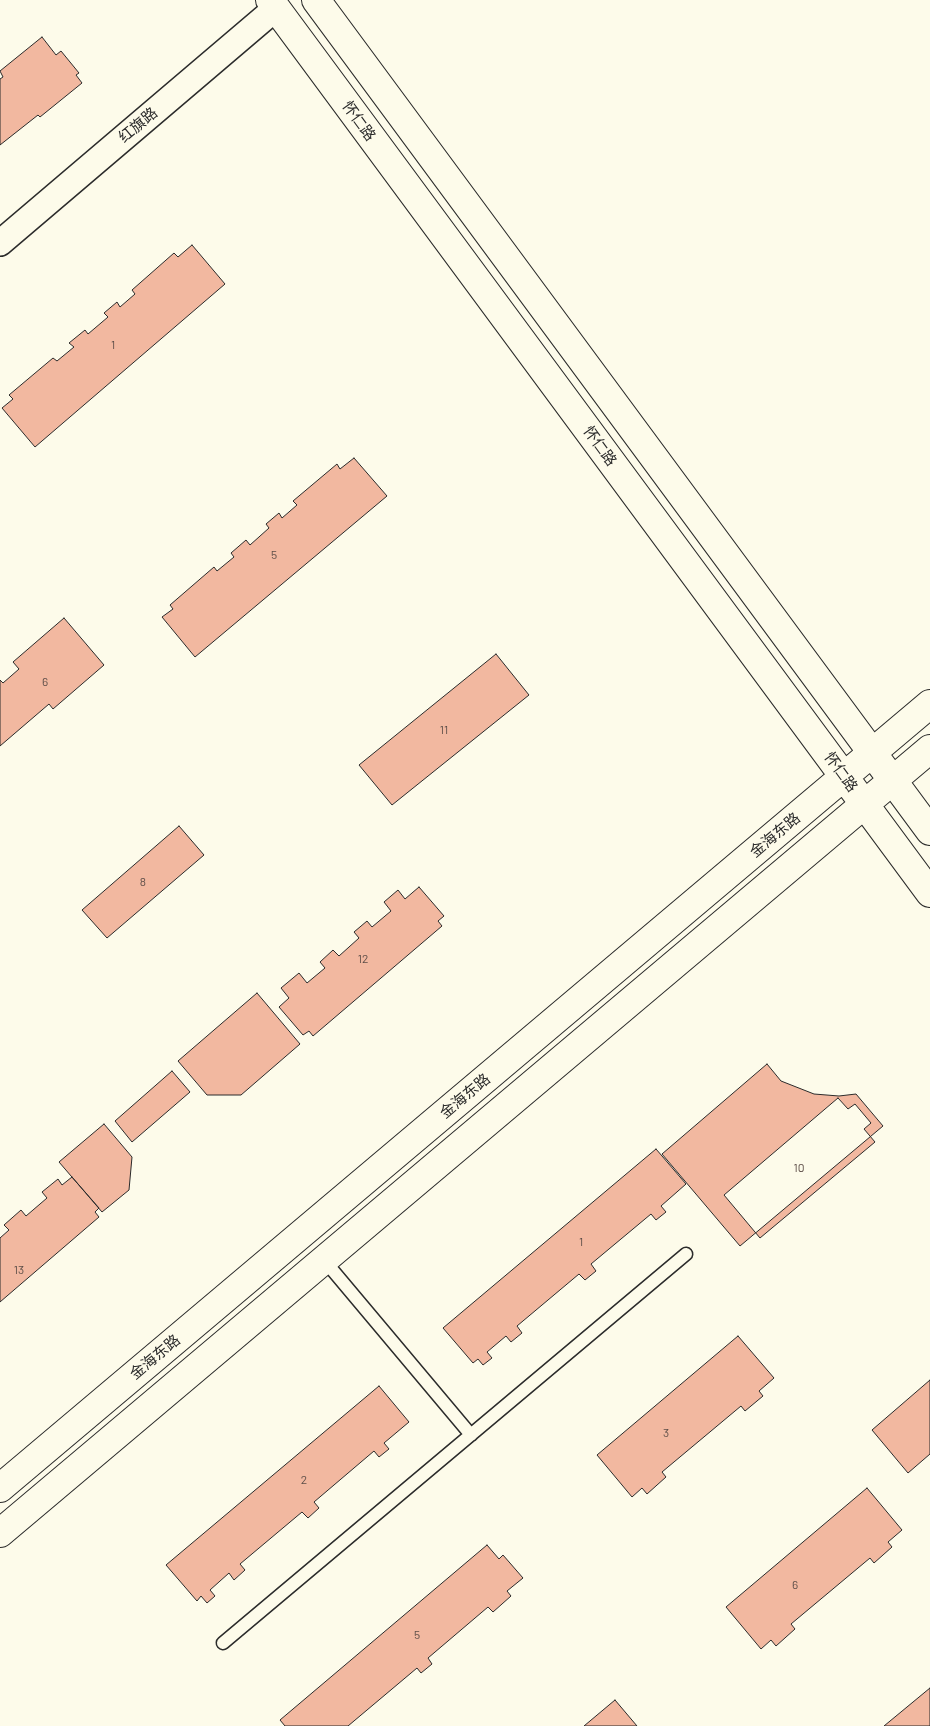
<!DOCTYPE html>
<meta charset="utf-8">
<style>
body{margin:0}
canvas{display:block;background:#fdfbea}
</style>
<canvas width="930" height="1726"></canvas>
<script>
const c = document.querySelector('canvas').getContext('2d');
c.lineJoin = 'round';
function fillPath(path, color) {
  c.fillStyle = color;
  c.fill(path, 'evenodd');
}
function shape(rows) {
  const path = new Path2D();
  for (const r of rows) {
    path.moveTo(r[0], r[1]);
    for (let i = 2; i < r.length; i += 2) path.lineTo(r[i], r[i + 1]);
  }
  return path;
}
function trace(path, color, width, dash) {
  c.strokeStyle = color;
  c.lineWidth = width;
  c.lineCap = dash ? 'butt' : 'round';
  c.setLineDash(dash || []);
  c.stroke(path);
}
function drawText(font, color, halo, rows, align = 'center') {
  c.font = font + ' Barlow,"Noto Sans SC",sans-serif';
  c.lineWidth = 4;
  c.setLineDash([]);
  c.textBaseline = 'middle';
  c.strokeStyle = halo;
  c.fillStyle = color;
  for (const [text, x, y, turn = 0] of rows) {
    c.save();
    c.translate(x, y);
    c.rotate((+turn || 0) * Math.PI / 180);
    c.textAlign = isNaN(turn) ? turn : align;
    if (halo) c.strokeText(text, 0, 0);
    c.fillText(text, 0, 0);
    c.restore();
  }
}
const building = shape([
 [42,37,56,55,61,51,79,73,76,75,82,83,40,117,38,115,0,145,0,79,3,77,0,71,42,37],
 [192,245,225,284,35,447,2,408,13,399,9,395,53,358,57,361,74,347,69,343,85,330,88,334,108,317,104,313,117,302,120,307,135,294,132,290,174,253,178,257,192,245],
 [354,458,387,496,195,657,162,617,173,609,170,605,214,567,217,571,234,557,231,553,246,540,250,545,269,528,266,524,279,513,282,518,297,505,293,501,337,464,340,469,354,458],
 [64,618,104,665,53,709,49,704,0,746,0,680,3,683,19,669,13,662,64,618],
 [496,654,529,695,392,805,359,765,496,654],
 [179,826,204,855,107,938,82,910,179,826],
 [419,887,444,916,438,921,442,926,313,1036,309,1031,303,1035,279,1007,289,998,281,988,299,973,307,983,325,968,320,962,333,950,339,956,359,938,354,932,367,921,372,927,391,911,384,902,398,890,405,899,419,887],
 [257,993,300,1044,241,1095,207,1095,178,1061,257,993],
 [767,1064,781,1081,814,1094,839,1096,856,1094,883,1126,740,1246,662,1154,767,1064],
 [172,1071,190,1092,132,1142,115,1121,172,1071],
 [838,1098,848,1109,855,1104,871,1123,864,1129,875,1142,760,1238,724,1195,838,1098],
 [104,1124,132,1157,129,1190,102,1212,59,1162,104,1124],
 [656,1149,686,1184,661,1206,666,1212,656,1220,651,1214,591,1264,596,1271,585,1280,579,1274,517,1326,522,1333,511,1342,506,1336,487,1352,492,1358,483,1365,478,1359,473,1363,443,1328,656,1149],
 [72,1177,99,1208,95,1212,99,1217,0,1302,0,1238,9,1230,4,1225,21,1210,26,1216,47,1198,42,1192,58,1179,62,1185,72,1177],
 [738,1336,774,1378,759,1391,763,1396,745,1411,741,1406,662,1472,666,1477,647,1494,642,1488,632,1497,597,1455,738,1336],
 [930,1380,930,1454,908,1473,872,1430,930,1380],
 [379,1386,409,1422,384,1443,389,1449,379,1457,374,1451,314,1502,319,1508,308,1518,302,1512,240,1564,245,1570,234,1580,229,1573,210,1590,215,1596,207,1603,201,1596,197,1601,166,1565,379,1386],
 [867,1488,902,1530,888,1542,892,1547,874,1563,870,1558,791,1624,795,1629,776,1646,771,1640,761,1649,726,1607,867,1488],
 [487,1545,499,1559,503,1555,523,1578,507,1591,511,1596,493,1612,488,1607,428,1658,432,1664,421,1673,417,1668,348,1726,285,1726,280,1720,487,1545],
 [930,1688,930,1726,884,1726,930,1688],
 [615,1700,637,1726,584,1726,615,1700]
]);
const service = shape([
 [324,1260,471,1435],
 [223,1643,686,1254]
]);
const minor = shape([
 [0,243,276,8]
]);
const secondary = shape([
 [270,0,930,893],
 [316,0,930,831],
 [0,1488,930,704],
 [0,1533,930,749]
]);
const numberNames = [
 ["1",113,345],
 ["5",274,555],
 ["6",45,682],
 ["11",444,730],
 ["8",143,882],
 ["12",363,959],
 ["10",799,1168],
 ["1",581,1242],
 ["13",19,1270],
 ["3",666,1433],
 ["2",304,1480],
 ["6",795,1585],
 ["5",417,1635]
];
const streetNames = [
 ["怀仁路",359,121,54],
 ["红旗路",138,125,-40],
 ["怀仁路",600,446,54],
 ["怀仁路",841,772,54],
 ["金海东路",775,835,-40],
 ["金海东路",465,1096,-40],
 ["金海东路",155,1357,-40]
];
fillPath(building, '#f2b8a0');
trace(building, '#2b2b2b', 1);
trace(service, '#2b2b2b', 15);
trace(minor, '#2b2b2b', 28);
trace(secondary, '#2b2b2b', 30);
trace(service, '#fdfbea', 12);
trace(minor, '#fdfbea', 25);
trace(secondary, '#fdfbea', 28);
drawText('12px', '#5d4e48', null, numberNames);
drawText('15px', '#2b2b2b', '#fdfbea', streetNames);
</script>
